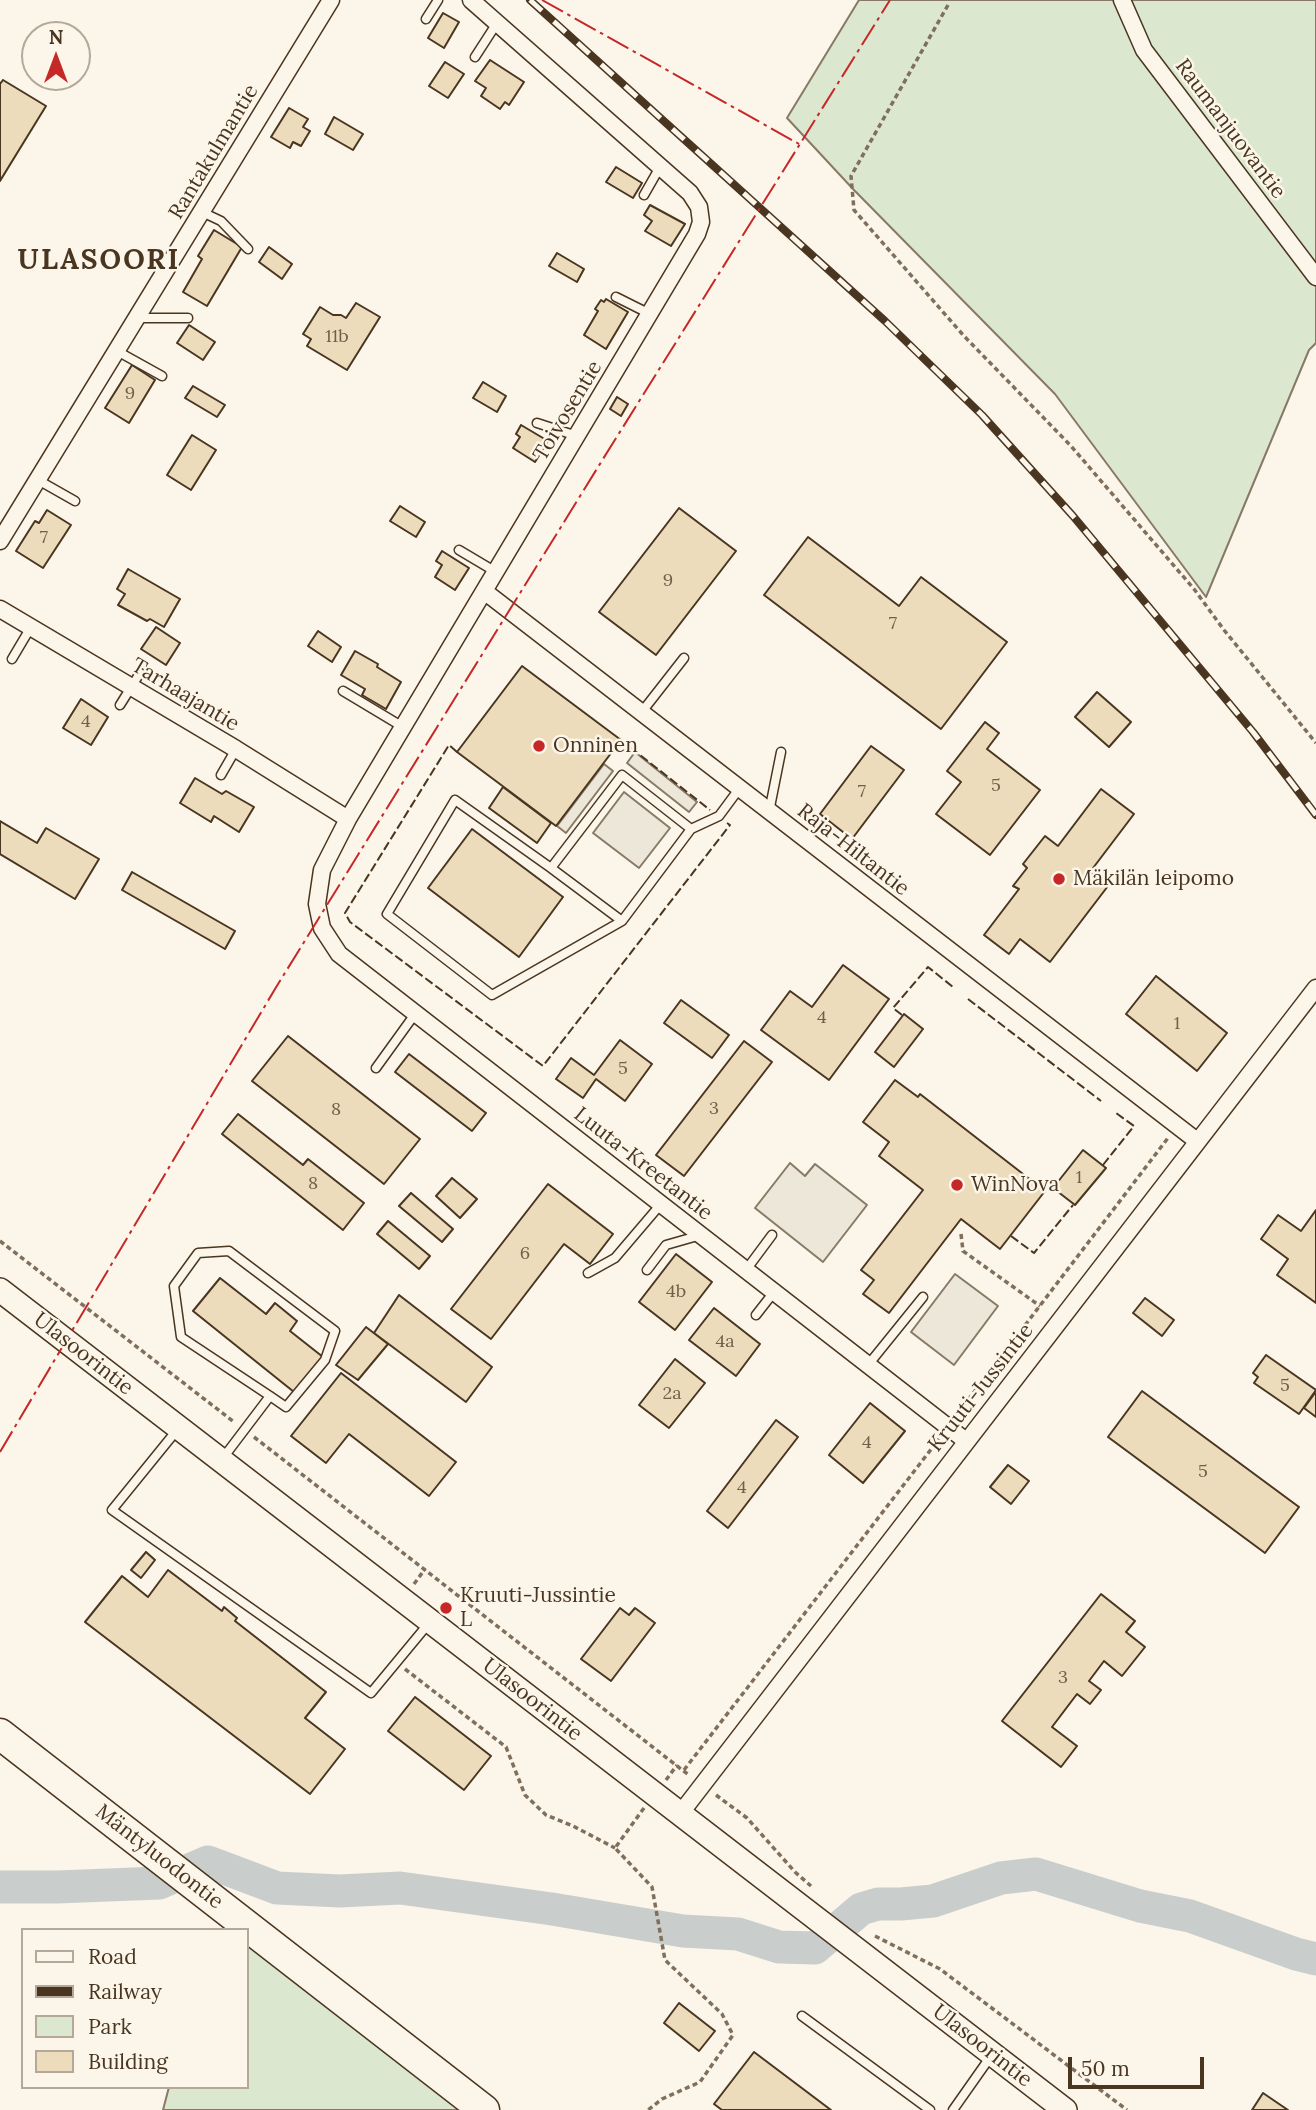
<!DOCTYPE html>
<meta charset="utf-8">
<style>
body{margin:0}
#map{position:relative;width:1316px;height:2110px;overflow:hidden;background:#fbf6e9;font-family:Lora,serif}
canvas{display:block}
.legend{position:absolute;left:21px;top:1928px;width:228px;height:161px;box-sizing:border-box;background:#fbf6e9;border:2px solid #b4a999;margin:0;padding:9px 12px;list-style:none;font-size:21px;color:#4a3520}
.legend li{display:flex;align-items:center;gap:14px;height:35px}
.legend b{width:35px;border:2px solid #b4a999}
.north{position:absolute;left:21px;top:21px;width:70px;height:70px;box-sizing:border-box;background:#fbf6e9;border:2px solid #b4a999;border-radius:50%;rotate:0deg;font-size:19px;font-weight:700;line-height:28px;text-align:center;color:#4a3520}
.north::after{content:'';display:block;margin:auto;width:24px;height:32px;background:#c62828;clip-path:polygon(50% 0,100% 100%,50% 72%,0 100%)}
.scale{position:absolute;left:1068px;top:2057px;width:136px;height:32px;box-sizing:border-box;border:4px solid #4a3520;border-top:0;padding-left:9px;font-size:21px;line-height:24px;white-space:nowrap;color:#4a3520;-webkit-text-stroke:5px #fbf6e9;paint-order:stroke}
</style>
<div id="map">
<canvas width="1316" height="2110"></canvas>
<ul class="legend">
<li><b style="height:9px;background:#fbf6e9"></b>Road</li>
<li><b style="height:9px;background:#4a3520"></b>Railway</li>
<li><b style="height:19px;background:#dce7d0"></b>Park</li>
<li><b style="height:19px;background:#ecdcbc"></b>Building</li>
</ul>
<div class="north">N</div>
<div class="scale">50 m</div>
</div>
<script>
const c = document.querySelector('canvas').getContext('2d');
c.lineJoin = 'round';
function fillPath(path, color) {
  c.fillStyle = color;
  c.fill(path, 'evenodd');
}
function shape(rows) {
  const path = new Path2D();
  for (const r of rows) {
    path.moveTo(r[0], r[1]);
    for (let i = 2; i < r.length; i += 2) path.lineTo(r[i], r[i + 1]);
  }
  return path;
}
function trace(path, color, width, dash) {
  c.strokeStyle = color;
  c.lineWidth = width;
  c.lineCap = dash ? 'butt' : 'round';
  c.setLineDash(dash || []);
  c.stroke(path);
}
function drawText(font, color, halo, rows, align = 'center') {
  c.font = font + ' Lora,serif';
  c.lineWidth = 5;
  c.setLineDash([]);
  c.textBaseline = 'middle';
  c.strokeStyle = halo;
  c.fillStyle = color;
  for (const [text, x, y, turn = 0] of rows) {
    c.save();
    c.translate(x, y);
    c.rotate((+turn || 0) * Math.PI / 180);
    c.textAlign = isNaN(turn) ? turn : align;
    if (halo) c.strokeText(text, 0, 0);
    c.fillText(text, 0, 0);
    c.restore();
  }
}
const green = shape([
 [859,0,1316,0,1316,343,1309,350,1206,597,1055,394,853,189,787,118,859,0],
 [247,1939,461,2110,163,2110,169,2087,247,2087,247,1939]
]);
const parking = shape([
 [635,752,697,802,689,812,627,763,635,752],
 [604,764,613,771,566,833,557,826,604,764],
 [624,792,670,828,639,868,593,833,624,792],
 [790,1163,805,1176,815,1164,867,1205,823,1262,755,1208,790,1163],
 [955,1274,998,1306,954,1365,911,1332,955,1274]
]);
const river = shape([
 [0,1887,57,1887,159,1883,208,1862,277,1888,340,1891,400,1888,552,1909,683,1931,738,1934,779,1947,815,1948,861,1909,878,1904,901,1904,933,1901,1001,1878,1036,1874,1140,1906,1190,1916,1296,1954,1316,1959]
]);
const building = shape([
 [443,13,459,22,444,48,428,38,443,13],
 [490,60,524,82,509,105,505,102,500,109,481,96,486,88,475,81,490,60],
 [445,62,464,74,448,98,429,86,445,62],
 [3,80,46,106,0,181,0,84,3,80],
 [289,108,308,119,303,127,310,131,301,146,293,142,290,148,271,137,289,108],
 [334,117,363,134,353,150,325,134,334,117],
 [616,167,642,183,633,198,606,182,616,167],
 [650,205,685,224,671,246,645,231,652,221,644,215,650,205],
 [214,230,242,247,207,306,183,292,202,259,198,256,214,230],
 [269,247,292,264,282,279,259,262,269,247],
 [557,253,584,269,577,282,549,266,557,253],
 [606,299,628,312,606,349,584,335,598,311,595,309,601,300,604,302,606,299],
 [356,303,380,317,347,370,307,346,311,339,303,334,320,307,333,315,341,315,346,318,356,303],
 [189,325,215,342,203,360,177,343,189,325],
 [132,365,155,380,129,423,105,408,132,365],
 [483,382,506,396,497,412,473,398,483,382],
 [193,386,225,405,217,417,185,398,193,386],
 [617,397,628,404,621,416,610,409,617,397],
 [521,425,548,441,535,462,513,448,520,437,516,434,521,425],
 [192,435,216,450,191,490,167,475,192,435],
 [400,506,425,522,416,537,390,521,400,506],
 [679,508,736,551,656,655,599,612,679,508],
 [47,510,71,525,43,568,16,551,35,521,39,523,47,510],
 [808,537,899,606,921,577,1007,642,941,729,764,595,808,537],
 [442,551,469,568,455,590,435,577,442,565,436,561,442,551],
 [128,569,180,599,164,627,150,619,147,621,118,605,125,594,117,589,128,569],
 [156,627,180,643,166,665,141,649,156,627],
 [318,631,341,647,332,662,308,646,318,631],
 [355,651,378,664,377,667,401,682,386,709,362,695,365,689,341,675,355,651],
 [522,666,621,740,556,826,457,752,522,666],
 [1097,692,1131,722,1109,747,1075,717,1097,692],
 [81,699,108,717,91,745,63,728,81,699],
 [985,722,999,733,987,749,1040,790,990,855,936,814,961,782,947,771,985,722],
 [871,746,904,770,852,839,820,814,871,746],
 [195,778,222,794,226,791,254,807,239,832,214,816,211,822,180,803,195,778],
 [503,787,551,823,537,843,489,808,503,787],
 [1101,789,1134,814,1090,872,1108,886,1050,962,1020,939,1009,954,984,935,1019,889,1013,886,1027,868,1023,864,1045,836,1058,846,1101,789],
 [0,821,37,843,46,828,99,859,75,899,0,854,0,821],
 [472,829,563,897,519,957,428,888,472,829],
 [132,872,235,931,225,949,122,890,132,872],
 [843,965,889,999,829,1080,761,1030,790,991,812,1007,843,965],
 [1156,976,1227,1033,1197,1071,1126,1014,1156,976],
 [681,1000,729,1035,712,1058,664,1023,681,1000],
 [904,1014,923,1029,894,1067,875,1052,904,1014],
 [288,1036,420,1139,384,1184,252,1081,288,1036],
 [620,1040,652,1064,625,1101,596,1079,583,1098,556,1079,571,1058,594,1075,620,1040],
 [744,1041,772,1062,684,1176,656,1155,744,1041],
 [409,1054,486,1113,472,1131,395,1072,409,1054],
 [895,1080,918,1097,920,1094,1045,1191,1000,1249,961,1219,889,1313,863,1294,874,1280,861,1270,923,1190,879,1156,889,1142,863,1122,895,1080],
 [238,1114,303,1165,308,1159,364,1203,343,1230,222,1134,238,1114],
 [1083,1150,1106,1168,1075,1205,1053,1188,1083,1150],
 [452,1178,477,1199,460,1218,436,1196,452,1178],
 [548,1184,613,1234,590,1264,564,1244,491,1339,451,1309,548,1184],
 [411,1193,453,1229,442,1242,399,1206,411,1193],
 [1316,1210,1316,1303,1277,1275,1288,1259,1261,1239,1278,1215,1301,1231,1316,1210],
 [388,1221,430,1256,419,1269,377,1234,388,1221],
 [676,1254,712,1282,675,1330,639,1302,676,1254],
 [220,1278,266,1314,275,1303,297,1321,290,1331,323,1357,294,1392,193,1311,220,1278],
 [399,1295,492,1367,466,1402,374,1333,399,1295],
 [1145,1298,1174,1320,1162,1336,1133,1313,1145,1298],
 [714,1308,760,1344,736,1376,689,1340,714,1308],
 [366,1327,388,1344,358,1380,336,1365,366,1327],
 [1266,1355,1316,1390,1299,1414,1254,1383,1258,1377,1253,1373,1266,1355],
 [675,1359,705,1383,669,1428,639,1405,675,1359],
 [341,1373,456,1462,429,1496,349,1434,326,1463,291,1436,341,1373],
 [1142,1391,1299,1507,1265,1553,1108,1437,1142,1391],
 [1315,1393,1316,1394,1316,1417,1304,1408,1315,1393],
 [870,1403,905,1431,863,1483,829,1455,870,1403],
 [776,1420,798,1437,728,1528,707,1511,776,1420],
 [1008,1465,1029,1481,1011,1504,990,1487,1008,1465],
 [146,1552,155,1560,141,1578,131,1570,146,1552],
 [168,1570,222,1611,224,1607,237,1618,235,1621,326,1692,305,1718,345,1749,310,1794,85,1622,122,1576,148,1597,168,1570],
 [1101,1594,1135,1621,1126,1632,1145,1647,1122,1676,1104,1661,1089,1681,1101,1690,1090,1704,1077,1694,1052,1727,1077,1746,1061,1767,1002,1721,1101,1594],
 [620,1608,629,1615,635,1608,655,1623,611,1681,581,1659,620,1608],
 [415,1697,491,1756,464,1790,388,1731,415,1697],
 [679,2003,715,2031,699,2051,664,2023,679,2003],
 [754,2052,831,2110,722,2110,714,2104,754,2052],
 [1263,2093,1288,2110,1252,2110,1263,2093]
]);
const path = shape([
 [948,5,851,176,854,210,964,336,1071,446,1194,589,1224,630,1316,743],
 [961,1234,963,1251,1040,1306],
 [0,1241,234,1422],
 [958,1413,1168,1138],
 [254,1437,690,1776],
 [414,1584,425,1569],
 [405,1669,506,1747,525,1795,546,1815,573,1826,615,1848],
 [684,1770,939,1439],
 [666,1780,677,1765],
 [716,1795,747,1818,795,1872,811,1886],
 [644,1808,615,1848,652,1887,665,1960,722,2014,733,2035,700,2082,662,2099,648,2110],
 [875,1936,940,1969,1127,2110]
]);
const lane = shape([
 [426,19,438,0],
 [475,57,497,23],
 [644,195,660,167],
 [202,212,221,221,248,249],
 [616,297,650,314],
 [137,318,188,318],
 [117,351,162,376],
 [537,423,577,436],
 [38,480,75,501],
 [459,550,496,572],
 [12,659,31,627],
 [343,691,403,727],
 [120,705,140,673],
 [641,713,684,658],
 [221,775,236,749],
 [769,812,781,752],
 [691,829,622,921,551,868,622,775,691,829,719,816,739,789],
 [551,868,455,800,387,914,492,995,622,921],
 [376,1068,415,1014],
 [647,1270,666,1245,701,1235],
 [746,1270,772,1235],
 [588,1273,615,1258,661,1204],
 [756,1315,774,1292],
 [868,1365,923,1297],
 [177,1430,112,1510,371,1693,429,1623],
 [223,1458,270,1396,181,1337,174,1286,198,1253,229,1251,335,1331,325,1360,286,1407,270,1396],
 [802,2016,930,2110],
 [953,2110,991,2056]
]);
const street = shape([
 [471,0,690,193,699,207,701,222,697,234,348,819,322,870,317,904,322,928,339,954,966,1441],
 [1122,0,1144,50,1316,277],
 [0,541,331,0],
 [484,591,1197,1141],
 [0,609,236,749,348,819],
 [680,1814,1316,988]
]);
const secondary = shape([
 [0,1290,1065,2110]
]);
const highway = shape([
 [0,1734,484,2110]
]);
const rail = shape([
 [530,0,885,321,982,415,1073,516,1253,732,1316,815]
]);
const fence = shape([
 [621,740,710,810],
 [457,752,449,745,345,913,350,922,543,1066,730,825,727,823],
 [968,999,1101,1101],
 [902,1015,893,1008,928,967,953,987],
 [1103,1165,1134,1126,1116,1113],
 [1011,1236,1034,1253,1073,1205]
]);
const power = shape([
 [542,0,799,144],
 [0,1452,275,989,603,459,890,0]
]);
const markers = [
 [539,746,7,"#c62828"],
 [1059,879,7,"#c62828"],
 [957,1185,7,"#c62828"],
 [446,1608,7,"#c62828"]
];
const numberNames = [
 ["11b",337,337],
 ["9",130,394],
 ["7",44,538],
 ["9",668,581],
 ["7",893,624],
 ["4",86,722],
 ["5",996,786],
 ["7",862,792],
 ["4",822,1018],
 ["1",1177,1024],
 ["5",623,1069],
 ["3",714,1109],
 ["8",336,1110],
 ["1",1079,1178],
 ["8",313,1184],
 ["6",525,1254],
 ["4b",676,1292],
 ["4a",725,1342],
 ["5",1285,1386],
 ["2a",672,1394],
 ["4",867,1443],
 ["5",1203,1472],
 ["4",742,1488],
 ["3",1063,1678]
];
const streetNames = [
 ["Raumanjuovantie",1230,129,53],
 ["Rantakulmantie",214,152,-59],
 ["Toivosentie",568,411,-59],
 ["Tarhaajantie",185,695,31],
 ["Raja-Hiltantie",853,850,38],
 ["Luuta-Kreetantie",643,1164,38],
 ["Ulasoorintie",83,1354,38],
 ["Kruuti-Jussintie",981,1388,-52],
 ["Ulasoorintie",532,1700,38],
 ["Mäntyluodontie",159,1857,38],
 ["Ulasoorintie",982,2046,38]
];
const poiNames = [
 ["Onninen",553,746],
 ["Mäkilän leipomo",1073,879],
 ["WinNova",971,1185],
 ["Kruuti-Jussintie",460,1596],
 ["L",460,1620]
];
const districtNames = [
 ["ULASOORI",99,261]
];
fillPath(green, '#dce7d0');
trace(green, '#887966', 2);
fillPath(parking, '#ede7d9');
trace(parking, '#887966', 2);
trace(river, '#c9cecd', 33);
fillPath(building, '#ecdcbc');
trace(building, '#4a3520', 2);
trace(lane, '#4a3520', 11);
trace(street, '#4a3520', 19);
trace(secondary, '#4a3520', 26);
trace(highway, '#4a3520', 33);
trace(path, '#7f6f5c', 3.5, [5, 3.5]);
trace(lane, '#fbf6e9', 8);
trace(street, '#fbf6e9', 16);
trace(secondary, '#fbf6e9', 23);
trace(highway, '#fbf6e9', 30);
trace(rail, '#4a3520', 8);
trace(rail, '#fbf6e9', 5, [16]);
trace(fence, '#4a3520', 2, [9, 3.5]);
trace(power, '#c62828', 2, [24, 5, 3.5, 5]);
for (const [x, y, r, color] of markers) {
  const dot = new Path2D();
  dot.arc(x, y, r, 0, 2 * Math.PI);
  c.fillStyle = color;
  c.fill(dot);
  trace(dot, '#fbf6e9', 2.5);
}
drawText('18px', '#725f47', null, numberNames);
drawText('21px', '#4a3520', '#fbf6e9', streetNames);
drawText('21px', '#4a3520', '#fbf6e9', poiNames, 'left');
c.letterSpacing = '2px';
drawText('bold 28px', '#4a3520', '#fbf6e9', districtNames);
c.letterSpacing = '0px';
</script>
